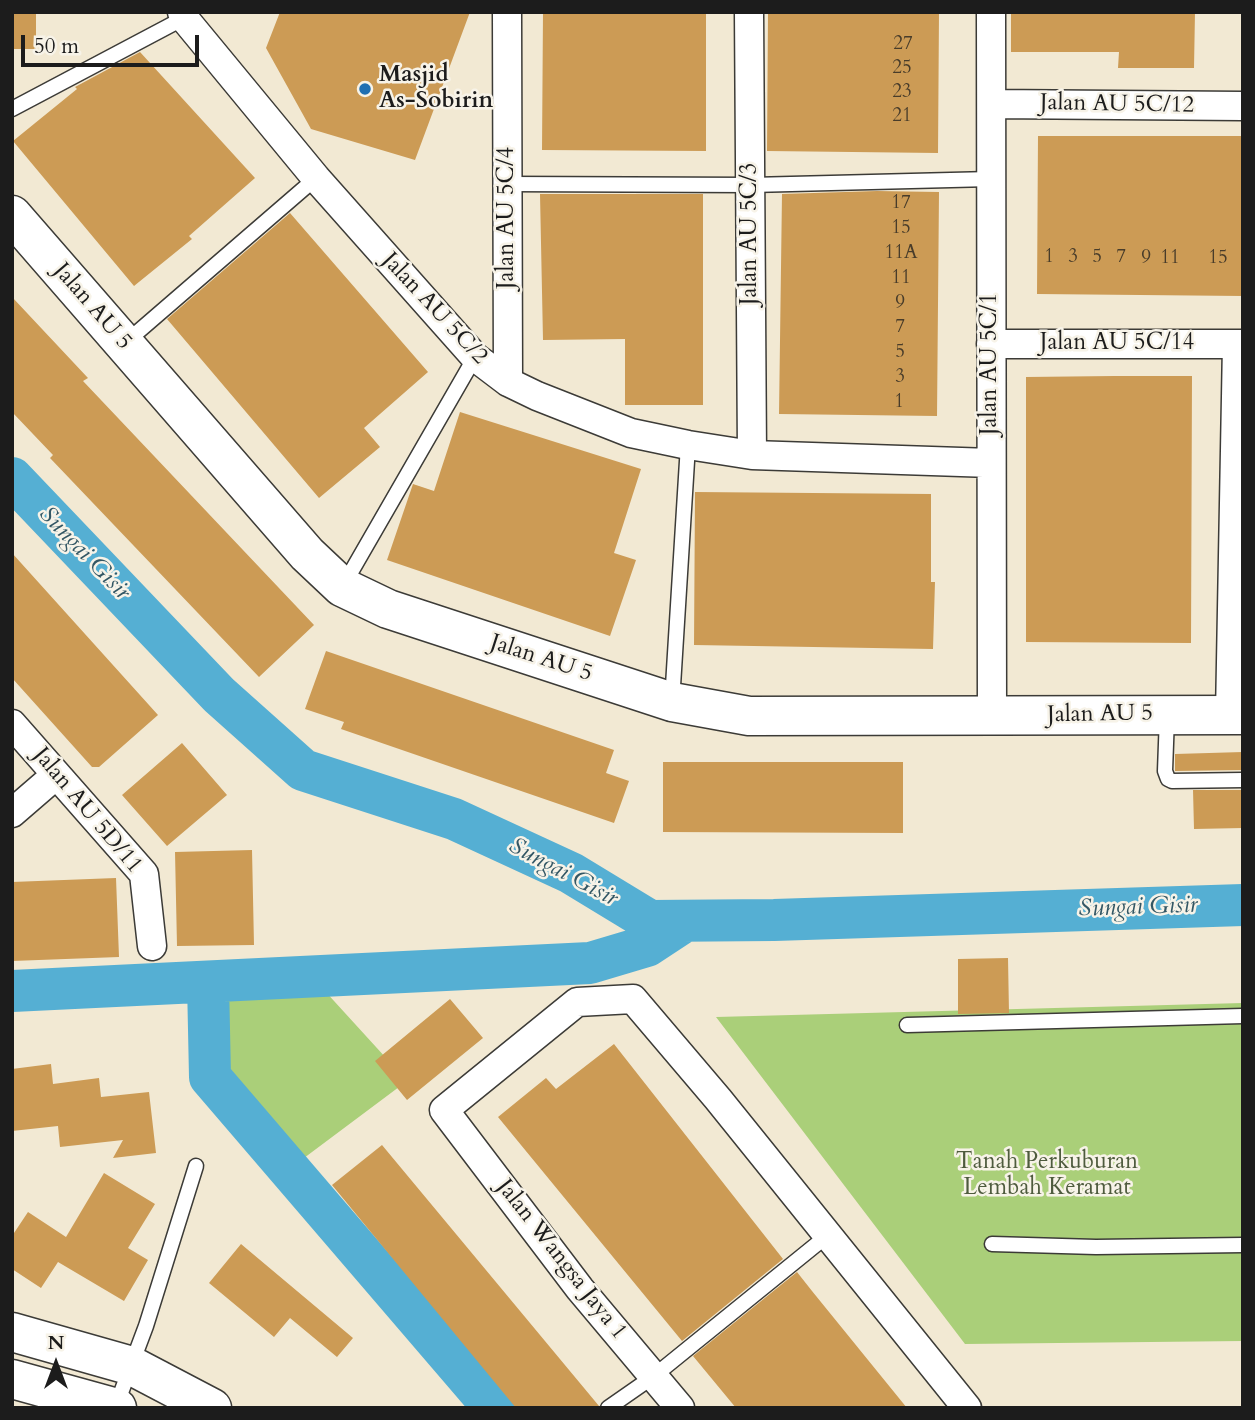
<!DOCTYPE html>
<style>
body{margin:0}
#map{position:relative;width:1255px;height:1420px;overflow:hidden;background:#f2e9d3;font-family:Cardo,serif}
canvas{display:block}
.frame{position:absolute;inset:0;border:14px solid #1c1c1c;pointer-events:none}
.north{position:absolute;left:21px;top:1329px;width:70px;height:70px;-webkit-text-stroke:5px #f7f3e8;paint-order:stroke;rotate:0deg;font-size:19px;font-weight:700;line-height:28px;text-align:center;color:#1c1c1c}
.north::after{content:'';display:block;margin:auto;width:24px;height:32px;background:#1c1c1c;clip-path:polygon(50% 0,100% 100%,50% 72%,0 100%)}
.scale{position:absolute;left:21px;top:35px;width:178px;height:32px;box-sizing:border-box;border:4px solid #1c1c1c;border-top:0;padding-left:9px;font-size:21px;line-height:24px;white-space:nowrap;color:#1c1c1c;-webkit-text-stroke:5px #f7f3e8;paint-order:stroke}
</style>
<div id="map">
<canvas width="1255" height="1420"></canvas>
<div class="frame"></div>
<div class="north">N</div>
<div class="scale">50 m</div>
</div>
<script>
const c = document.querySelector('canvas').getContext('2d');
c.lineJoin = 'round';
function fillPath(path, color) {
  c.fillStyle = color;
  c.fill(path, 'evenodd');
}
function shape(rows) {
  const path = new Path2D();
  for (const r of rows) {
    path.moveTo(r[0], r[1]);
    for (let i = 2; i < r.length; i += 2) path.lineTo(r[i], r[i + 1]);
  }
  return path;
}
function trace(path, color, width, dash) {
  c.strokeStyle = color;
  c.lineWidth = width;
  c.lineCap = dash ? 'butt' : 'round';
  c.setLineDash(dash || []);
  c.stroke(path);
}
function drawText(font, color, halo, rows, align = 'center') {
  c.font = font + ' Cardo,serif';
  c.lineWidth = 5;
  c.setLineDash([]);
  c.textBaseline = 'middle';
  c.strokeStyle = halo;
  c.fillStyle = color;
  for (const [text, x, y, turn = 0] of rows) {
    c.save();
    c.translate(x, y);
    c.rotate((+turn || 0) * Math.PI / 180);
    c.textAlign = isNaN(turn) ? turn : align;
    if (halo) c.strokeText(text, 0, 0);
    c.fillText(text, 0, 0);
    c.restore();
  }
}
const green = shape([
 [324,990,407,1081,304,1158,230,1069,226,994],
 [1243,1003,1243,1341,965,1344,716,1017]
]);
const river = shape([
 [12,478,219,695,303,770,454,819,571,873,650,921,774,920,1243,905],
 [208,982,210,1077,494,1408],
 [12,991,590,963,647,946,685,921]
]);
const building = shape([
 [12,12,36,12,36,49,12,49],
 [280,12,470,12,415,160,311,129,266,48],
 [543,12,706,12,706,151,542,150],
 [768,12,939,12,938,153,767,151],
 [1011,12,1195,12,1194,68,1118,68,1119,52,1011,52],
 [140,52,255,178,189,236,192,239,134,286,13,141,77,89,75,87],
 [1038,136,1243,136,1243,296,1037,294],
 [877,191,939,192,937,416,779,414,782,194],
 [540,194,703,194,703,405,625,405,625,339,543,340],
 [290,213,428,372,364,428,380,447,319,498,167,319],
 [12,297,88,378,83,381,314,625,259,677,50,458,53,455,12,412],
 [1114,376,1192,376,1191,643,1026,642,1026,377],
 [460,412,641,469,614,553,636,560,610,636,387,560,413,484,434,491],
 [695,492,931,494,931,582,935,582,933,649,694,645],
 [12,553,158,715,99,767,92,767,12,678],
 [326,651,614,750,606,773,629,781,614,823,341,729,344,722,305,709],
 [182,743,227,795,167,846,122,795],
 [1243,752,1243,770,1175,771,1175,754],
 [663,762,903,762,903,833,663,832],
 [1193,790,1243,790,1243,828,1194,829],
 [252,850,254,945,177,946,175,852],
 [116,878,119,957,12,961,12,882],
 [1008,958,1009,1013,958,1014,958,959],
 [450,999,483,1038,407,1100,375,1061],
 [614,1044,783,1259,682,1341,498,1117,546,1078,556,1089],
 [51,1064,53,1084,99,1078,101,1097,149,1092,156,1153,113,1158,123,1140,60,1147,58,1126,12,1131,12,1069],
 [382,1145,599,1406,598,1408,516,1408,332,1185],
 [104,1173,155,1204,128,1248,148,1260,124,1301,58,1262,41,1288,12,1269,12,1236,28,1212,66,1237],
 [241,1244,353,1338,337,1357,290,1318,274,1337,209,1283],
 [797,1272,812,1291,907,1408,736,1408,693,1356]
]);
const lane = shape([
 [12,109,184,18],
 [507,184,751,185,991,179],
 [125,343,316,178],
 [343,586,475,357],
 [672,702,688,445],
 [1167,716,1165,771,1168,779,1172,781,1243,780],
 [907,1025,1243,1016],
 [992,1244,1096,1247,1243,1245],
 [116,1406,146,1326,196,1166],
 [608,1408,654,1376,828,1235]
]);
const street = shape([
 [182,12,184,18,316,178,475,357,508,382,537,396,631,433,688,445,752,455,991,463],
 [507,12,508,382],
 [749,12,752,455],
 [991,12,992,716],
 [992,104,1243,106],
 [991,344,1243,344],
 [1230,715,1237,344],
 [12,724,144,874,152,946],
 [12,813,56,775],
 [680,1408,580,1289,444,1110,577,1002,633,999,718,1099,967,1408]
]);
const secondary = shape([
 [12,215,307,554,342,587,388,609,672,702,749,716,1243,715],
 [12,1332,132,1366,212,1408],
 [12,1379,117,1408]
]);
const markers = [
 [365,89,7,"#1f6fb2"]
];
const numberNames = [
 ["27",903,45],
 ["25",902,69],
 ["23",902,93],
 ["21",902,117],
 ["17",901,204],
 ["15",901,229],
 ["11A",901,254],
 ["1",1049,258],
 ["3",1073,258],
 ["5",1097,258],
 ["7",1121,258],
 ["9",1146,259],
 ["11",1170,259],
 ["15",1218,259],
 ["11",901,279],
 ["9",900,304],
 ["7",900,328],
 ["5",900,353],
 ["3",900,378],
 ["1",899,403]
];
const poiNames = [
 ["Masjid",379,76],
 ["As-Sobirin",379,102]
];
const streetNames = [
 ["Jalan AU 5C/12",1117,105,1],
 ["Jalan AU 5C/4",508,218,-90],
 ["Jalan AU 5C/3",751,234,-90],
 ["Jalan AU 5",92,307,49],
 ["Jalan AU 5C/2",434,309,47],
 ["Jalan AU 5C/14",1117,344],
 ["Jalan AU 5C/1",991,364,-90],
 ["Jalan AU 5",541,659,18],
 ["Jalan AU 5",1100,715,-1],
 ["Jalan AU 5D/11",87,811,50],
 ["Jalan Wangsa Jaya 1",561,1260,52]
];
const parkNames = [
 ["Tanah Perkuburan",1047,1163],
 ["Lembah Keramat",1047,1189]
];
const waterNames = [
 ["Sungai Gisir",84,554,46],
 ["Sungai Gisir",563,873,28],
 ["Sungai Gisir",1138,908,-2]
];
fillPath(green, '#aacf79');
trace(river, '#55afd3', 42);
fillPath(building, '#cc9b55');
trace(lane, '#3c3b37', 17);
trace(street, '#3c3b37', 31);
trace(secondary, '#3c3b37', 41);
trace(lane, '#fff', 14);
trace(street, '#fff', 28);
trace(secondary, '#fff', 38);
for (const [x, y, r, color] of markers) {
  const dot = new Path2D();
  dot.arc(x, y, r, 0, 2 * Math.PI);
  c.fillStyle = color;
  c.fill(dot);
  trace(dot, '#f7f3e8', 2.5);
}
drawText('19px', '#483c2a', null, numberNames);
drawText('bold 23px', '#1c1c1c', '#f7f3e8', poiNames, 'left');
drawText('23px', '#1c1c1c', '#f7f3e8', streetNames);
drawText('23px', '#4e5b3d', '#f7f3e8', parkNames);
drawText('italic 24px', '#335765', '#f7f3e8', waterNames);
</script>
